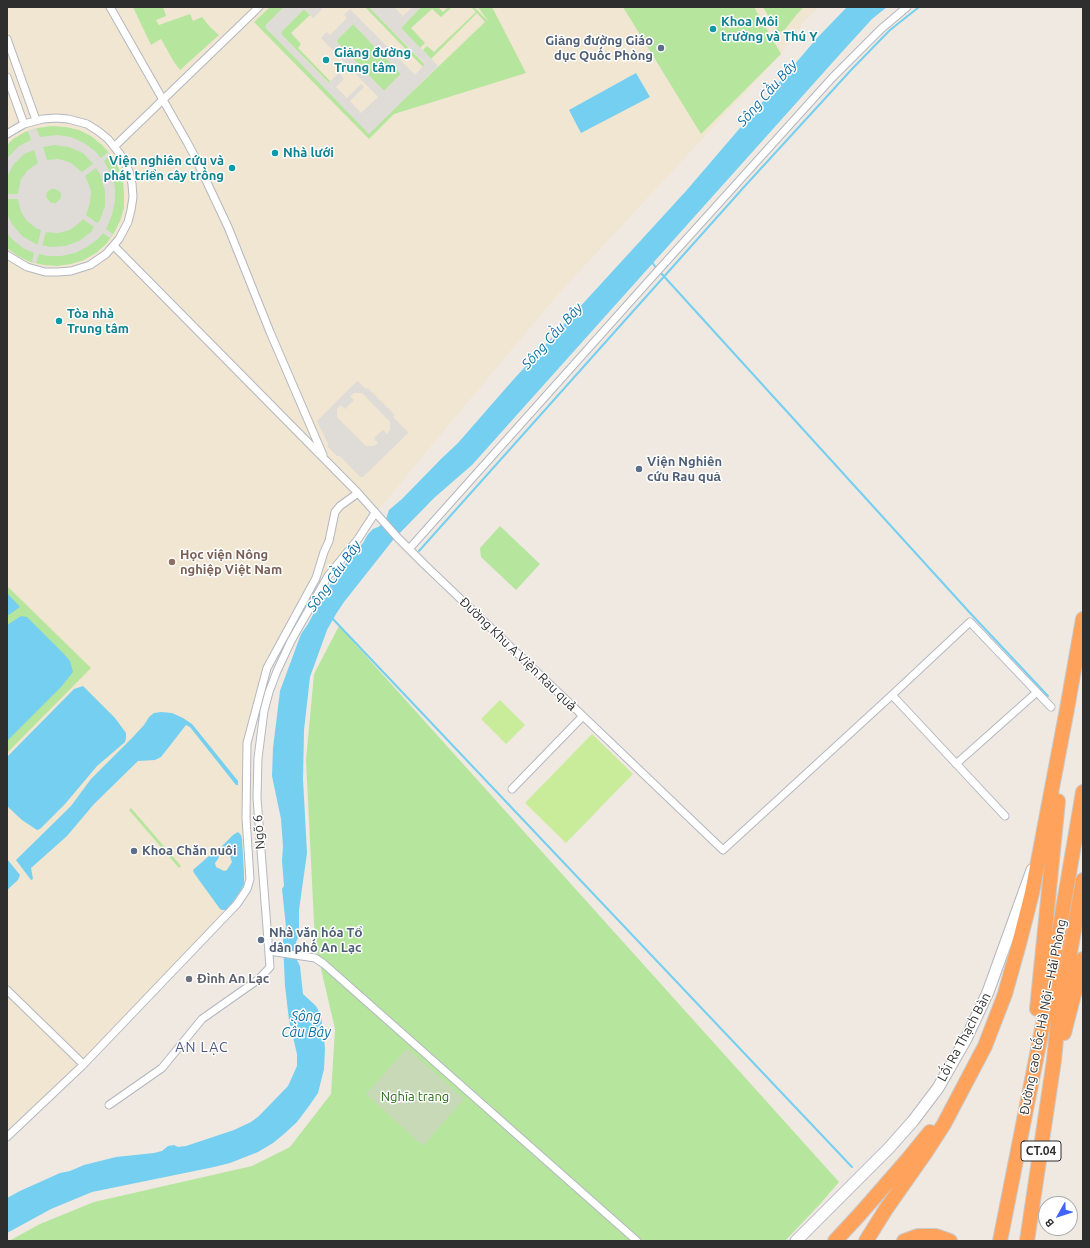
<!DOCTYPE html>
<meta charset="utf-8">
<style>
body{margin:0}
#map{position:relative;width:1090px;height:1248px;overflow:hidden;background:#efe9e1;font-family:Ubuntu,sans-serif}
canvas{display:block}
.frame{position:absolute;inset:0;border:8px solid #2e2e2e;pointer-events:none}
.north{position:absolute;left:1038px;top:1196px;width:40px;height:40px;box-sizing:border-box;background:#fff;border:1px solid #ababab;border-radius:50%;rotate:231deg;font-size:11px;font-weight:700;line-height:16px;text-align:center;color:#2e2e2e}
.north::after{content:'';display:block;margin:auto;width:14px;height:18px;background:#4264fb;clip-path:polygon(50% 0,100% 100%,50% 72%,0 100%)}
</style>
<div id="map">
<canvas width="1090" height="1248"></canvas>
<div class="frame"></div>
<div class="north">B</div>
</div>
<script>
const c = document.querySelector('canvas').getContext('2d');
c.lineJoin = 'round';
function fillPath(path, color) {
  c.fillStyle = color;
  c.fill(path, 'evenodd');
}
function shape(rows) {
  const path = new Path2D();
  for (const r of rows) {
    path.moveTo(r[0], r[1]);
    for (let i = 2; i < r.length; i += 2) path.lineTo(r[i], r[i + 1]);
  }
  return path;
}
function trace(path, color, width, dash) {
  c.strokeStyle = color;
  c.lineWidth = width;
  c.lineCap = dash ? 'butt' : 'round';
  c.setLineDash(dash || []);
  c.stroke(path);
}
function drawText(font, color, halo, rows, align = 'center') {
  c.font = font + ' Ubuntu,sans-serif';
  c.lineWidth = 3;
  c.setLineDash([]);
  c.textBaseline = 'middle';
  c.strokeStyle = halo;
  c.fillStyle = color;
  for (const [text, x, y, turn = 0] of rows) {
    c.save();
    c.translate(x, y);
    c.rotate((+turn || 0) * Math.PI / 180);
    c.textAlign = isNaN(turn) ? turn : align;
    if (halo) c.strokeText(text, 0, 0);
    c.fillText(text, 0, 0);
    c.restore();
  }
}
const education = shape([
 [7,7,819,7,804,21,781,54,560,292,425,453,297,610,265,667,245,743,243,821,247,882,237,901,77,1066,7,1130]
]);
const green = shape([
 [133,7,163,7,166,16,156,20,159,25,190,14,193,21,202,17,210,27,219,35,180,70,174,62,161,39,151,45],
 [270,7,284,7,266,25,266,28,369,133,485,22,477,13,431,59,423,50,427,46,434,52,476,12,471,7,474,7,489,22,478,7,492,7,526,73,394,114,369,139,254,22],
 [365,7,369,7,425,65,423,67],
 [421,7,438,7,443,12,448,7,452,7,441,17,432,9,411,28,425,43,420,48,401,28],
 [623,7,667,7,668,8,670,7,754,7,781,54,701,134],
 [763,7,804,7,797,14,783,32,777,31],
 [303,10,305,10,310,15,291,33,301,44,298,48,330,81,329,83,281,34,282,31],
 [353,24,401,74,384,91,336,41],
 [52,126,66,127,79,130,91,136,102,145,111,155,118,167,123,180,124,194,124,208,120,221,114,233,106,244,96,253,84,260,71,264,57,266,44,265,30,262,18,256,7,248,7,145,13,139,25,132,38,128],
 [500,526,540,564,516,590,481,557,480,548],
 [7,586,91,668,7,753],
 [339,626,839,1182,821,1203,785,1241,9,1241,40,1224,94,1202,252,1166,290,1147,331,1094,335,1029,315,943,306,760,314,674],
 [131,808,181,866,179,868,129,810]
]);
const cemetery = shape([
 [407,1048,464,1099,423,1146,366,1094]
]);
const pitch = shape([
 [500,700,525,725,506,744,481,719],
 [592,734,633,774,566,843,525,803]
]);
const plaza = shape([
 [284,7,321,7,322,9,313,18,305,10,303,10,282,31,281,34,328,83,339,73,344,79,336,87,347,98,361,84,364,87,350,101,361,113,378,97,321,38,327,32,330,35,347,18,344,15,350,9,415,75,425,64,369,7,394,7,403,16,413,7,421,7,401,28,438,66,369,134,265,27,266,25],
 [353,24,401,74,384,91,336,41],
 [36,128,40,137,57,135,71,137,84,143,95,151,101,158,108,152,111,155,104,161,111,174,115,187,115,201,112,215,106,229,113,234,110,238,103,233,98,239,87,247,75,253,61,256,48,256,39,254,36,263,32,262,34,253,23,248,12,239,7,233,7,214,12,224,22,236,36,244,38,244,41,230,36,228,27,221,21,212,18,199,7,199,7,194,18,194,21,179,28,170,38,163,34,150,24,154,13,165,7,177,7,158,19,146,31,140,28,131],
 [54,145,69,147,83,153,93,164,82,172,71,163,59,159,47,160,43,147],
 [96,168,101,176,105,191,105,206,100,220,97,223,86,215,90,203,91,191,87,180,85,176],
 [51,189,56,189,61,193,61,198,56,203,51,203,46,197,47,192],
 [83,219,94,227,91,232,79,241,65,246,50,247,42,245,46,232,58,233,70,230,79,223],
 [358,381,366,389,368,388,395,415,393,417,407,431,408,433,363,477,360,477,340,456,337,456,328,447,328,444,317,421,356,382],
 [354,393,362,393,390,422,390,430,387,434,383,430,374,438,378,443,374,446,366,446,337,417,337,409,341,405,345,409,354,400,350,396]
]);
const water = shape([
 [847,7,887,7,872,19,841,53,472,465,434,498,393,540,344,602,336,614,327,630,310,677,304,730,303,779,307,853,299,910,299,932,298,938,296,942,297,956,297,960,300,966,303,994,316,1006,321,1015,325,1048,324,1069,318,1093,309,1106,297,1122,284,1134,273,1143,258,1152,230,1163,214,1167,92,1192,51,1209,7,1233,7,1198,20,1191,60,1173,70,1171,84,1165,116,1157,154,1153,162,1151,168,1146,174,1145,178,1147,186,1146,234,1130,251,1122,259,1116,288,1086,297,1066,297,1054,289,1020,285,986,283,942,283,934,286,927,282,889,284,886,282,861,283,846,281,819,272,776,273,748,280,691,301,634,308,624,322,598,337,574,363,543,368,534,373,529,378,527,385,522,389,510,402,499,441,459,458,443,513,380,686,191,818,37],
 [636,73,650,97,581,133,569,110],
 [7,593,20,607,7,616],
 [21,616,27,617,64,654,70,661,73,672,61,687,7,741,7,625],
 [83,686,115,718,126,733,126,738,125,742,97,766,65,804,40,829,37,830,22,820,7,806,7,757,74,689],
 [161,712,172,713,183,718,192,724,238,781,238,785,236,785,190,727,186,725,161,757,155,760,138,761,94,804,67,836,31,868,33,879,31,880,16,860,71,806,91,779,133,737,144,725,149,717,154,713],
 [238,832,241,835,242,839,244,874,244,884,241,890,232,903,226,910,222,910,220,909,194,873,193,870,209,856,216,852,233,835],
 [225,854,230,856,232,862,227,870,224,871,216,867,215,863,218,859,219,856],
 [7,859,20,875,18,880,7,890]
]);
const stream = shape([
 [651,261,657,269],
 [660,272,971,614,1048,696],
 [419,551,744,187,852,69,890,30,919,7],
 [332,618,852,1167]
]);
const minor = shape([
 [110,7,187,142,195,157,228,227,270,332,323,455],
 [7,39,36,120],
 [7,77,24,124],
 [7,134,24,124,43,119,56,118,68,119,87,124,98,131,108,139,120,154,129,171,132,184,133,197,131,210,128,222,119,239,106,254,90,265,71,271,58,272,45,272,27,267,7,255],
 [115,146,259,7],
 [114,246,358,493,398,538,425,565,723,850,892,695,970,622,1051,707],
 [409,549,654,275,832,78,881,29,907,7],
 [892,695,1005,816],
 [956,764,1037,692],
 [512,789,583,716],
 [269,951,315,958,324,964,637,1241],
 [7,990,83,1064],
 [109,1105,162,1068,202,1019,259,979,270,967,257,798,258,758,264,711,269,692,277,671,291,641,328,576,358,539,375,513],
 [7,1137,82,1066,237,904,247,889,250,879,246,818,247,743,267,668,316,578,324,552,329,541,335,512,340,506,358,493]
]);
const secondary = shape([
 [796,1241,889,1148,913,1121,938,1088,966,1039,988,992,1032,870]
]);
const motorway = shape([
 [1037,1009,1058,801],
 [1064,1033,1083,959],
 [835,1241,860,1214,908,1159,930,1132],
 [866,1241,886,1209,926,1152,944,1124,985,1046,1005,994,1019,944,1032,893,1067,709,1083,619],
 [904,1241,918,1236,936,1236,950,1241],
 [1000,1241,1045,1014,1083,792],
 [1027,1241,1054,1060,1058,1020,1083,880]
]);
const markers = [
 [713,29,4,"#0f9aa8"],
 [661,48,4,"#5c6f8a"],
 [326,60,4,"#0f9aa8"],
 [275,153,4,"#0f9aa8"],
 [232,168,4,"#0f9aa8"],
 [59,321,4,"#0f9aa8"],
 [639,469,4,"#5c6f8a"],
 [172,562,4,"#8d6e63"],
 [134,851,4,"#5c6f8a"],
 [261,940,4,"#5c6f8a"],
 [189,979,4,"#6b7280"]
];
const shields = [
 [1041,1151,40]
];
const shieldNames = [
 ["CT.04",1041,1151]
];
const cultureNames = [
 ["Khoa Môi",721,22],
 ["trường và Thú Y",721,37],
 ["Giảng đường",334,53],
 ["Trung tâm",334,68],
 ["Nhà lưới",283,153],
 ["Viện nghiên cứu và",224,161,"right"],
 ["phát triển cây trồng",224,176,"right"],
 ["Tòa nhà",67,314],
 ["Trung tâm",67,329]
];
const serviceNames = [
 ["Giảng đường Giáo",653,41,"right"],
 ["dục Quốc Phòng",653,56,"right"],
 ["Viện Nghiên",647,462],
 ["cứu Rau quả",647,477],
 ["Khoa Chăn nuôi",142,851],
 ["Nhà văn hóa Tổ",269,933],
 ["dân phố An Lạc",269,948]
];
const educationNames = [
 ["Học viện Nông",180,555],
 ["nghiệp Việt Nam",180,570]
];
const streetNames = [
 ["Đường Khu A Viện Rau quả",518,654,44],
 ["Ngõ 6",259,832,-95],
 ["Đường cao tốc Hà Nội – Hải Phòng",1043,1017,-79],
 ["Lối Ra Thạch Bàn",964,1037,-62]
];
const worshipNames = [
 ["Đình An Lạc",197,979]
];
const parkNames = [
 ["Nghĩa trang",415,1097]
];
const waterNames = [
 ["Sông Cầu Bây",767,93,-49],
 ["Sông Cầu Bây",552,336,-48],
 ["Sông Cầu Bây",334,576,-55],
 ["Sông",306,1016],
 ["Cầu Bây",306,1032]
];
const neighbourhoodNames = [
 ["AN LẠC",202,1047]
];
fillPath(education, '#f0e6d1');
fillPath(green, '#b6e59e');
fillPath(cemetery, '#c8d9b8');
fillPath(pitch, '#c9ec9a');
fillPath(plaza, '#dfdcd8');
fillPath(water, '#75cff0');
trace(stream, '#75cff0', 2);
trace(minor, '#b4b7c1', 9);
trace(secondary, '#b4b7c1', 13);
trace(motorway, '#c9c9c9', 16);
trace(minor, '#fff', 7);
trace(secondary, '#fff', 11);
trace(motorway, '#ffa35c', 14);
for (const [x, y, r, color] of markers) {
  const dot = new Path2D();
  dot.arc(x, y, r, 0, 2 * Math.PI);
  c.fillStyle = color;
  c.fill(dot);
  trace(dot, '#fff', 1.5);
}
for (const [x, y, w] of shields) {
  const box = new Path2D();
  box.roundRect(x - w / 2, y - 10, w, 20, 3);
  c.fillStyle = '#fff';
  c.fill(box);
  trace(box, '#2e2e2e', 1);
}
drawText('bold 12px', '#2e2e2e', null, shieldNames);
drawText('bold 13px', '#0d838f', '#fff', cultureNames, 'left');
drawText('bold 13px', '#4e5e75', '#fff', serviceNames, 'left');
drawText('bold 13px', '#785e54', '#fff', educationNames, 'left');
drawText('13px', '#2e2e2e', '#fff', streetNames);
drawText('bold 13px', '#5b616d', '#fff', worshipNames, 'left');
drawText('13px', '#2c6e1b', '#fff', parkNames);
drawText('italic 14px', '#0d6fa3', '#fff', waterNames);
c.letterSpacing = '1px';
drawText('14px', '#4d5680', '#fff', neighbourhoodNames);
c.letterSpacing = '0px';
</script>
